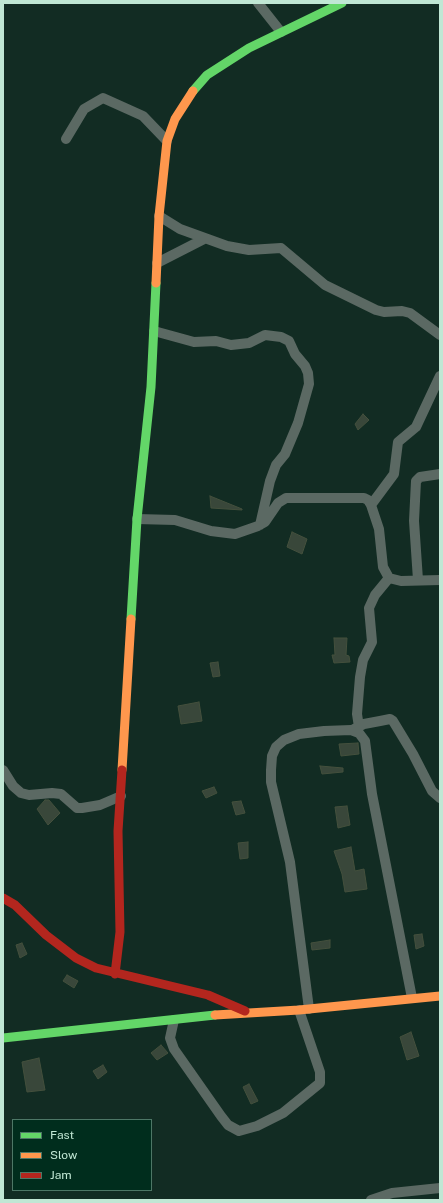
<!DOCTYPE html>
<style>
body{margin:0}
#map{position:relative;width:443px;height:1203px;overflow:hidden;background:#122c23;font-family:"Public Sans",sans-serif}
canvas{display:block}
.frame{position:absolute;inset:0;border:4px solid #c0e7d4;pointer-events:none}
.legend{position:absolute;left:12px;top:1119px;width:140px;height:72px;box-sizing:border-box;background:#002d1d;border:1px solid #4d7766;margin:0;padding:5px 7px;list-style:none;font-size:12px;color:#c0e7d4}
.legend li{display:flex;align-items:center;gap:8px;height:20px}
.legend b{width:20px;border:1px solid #4d7766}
</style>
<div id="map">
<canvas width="443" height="1203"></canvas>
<div class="frame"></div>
<ul class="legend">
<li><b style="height:5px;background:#63d668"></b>Fast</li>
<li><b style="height:5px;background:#ff974d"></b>Slow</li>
<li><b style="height:5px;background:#b3261e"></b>Jam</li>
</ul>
</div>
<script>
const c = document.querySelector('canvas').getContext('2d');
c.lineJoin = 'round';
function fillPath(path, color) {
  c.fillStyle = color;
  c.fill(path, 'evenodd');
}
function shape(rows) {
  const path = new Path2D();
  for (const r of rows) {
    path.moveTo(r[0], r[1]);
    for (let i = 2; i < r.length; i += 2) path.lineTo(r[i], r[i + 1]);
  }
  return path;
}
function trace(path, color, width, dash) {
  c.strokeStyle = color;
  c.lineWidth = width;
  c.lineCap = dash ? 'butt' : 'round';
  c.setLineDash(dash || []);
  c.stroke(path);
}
const building = shape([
 [363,414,369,420,358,430,355,424,363,414],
 [210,496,242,509,242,510,211,508,210,496],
 [292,532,307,539,302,554,287,547,292,532],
 [334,638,347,638,346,655,349,656,350,662,334,663,332,655,335,655,334,638],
 [218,662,220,676,213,677,210,663,218,662],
 [199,702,202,721,181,724,178,706,199,702],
 [358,743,359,754,341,756,339,744,358,743],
 [320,766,343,768,343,772,322,774,320,766],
 [214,787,217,793,206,798,202,791,214,787],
 [45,800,49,800,60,813,48,825,37,809,45,800],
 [241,801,245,813,236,815,232,802,241,801],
 [347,806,350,825,338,828,335,807,347,806],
 [248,842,248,858,240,859,238,843,248,842],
 [351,847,355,871,364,869,367,889,345,892,342,874,334,851,351,847],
 [422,934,424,946,416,949,414,935,422,934],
 [330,940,330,948,312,950,311,943,330,940],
 [22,943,27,954,20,958,16,945,22,943],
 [67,975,78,981,74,988,63,981,67,975],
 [411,1032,419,1056,407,1060,400,1037,411,1032],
 [161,1045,168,1053,157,1060,151,1053,161,1045],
 [39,1058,45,1090,27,1092,22,1062,39,1058],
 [103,1065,107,1072,98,1079,93,1071,103,1065],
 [249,1084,258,1101,251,1104,243,1087,249,1084]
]);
const street = shape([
 [258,3,281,32],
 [66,139,84,109,103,98,143,116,167,141],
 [159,216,180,229,227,246,249,250,281,248,325,285,376,310,384,312,402,311,410,313,440,335],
 [157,263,204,239],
 [154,331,194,342,216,341,231,345,249,343,265,335,281,337,289,341,295,354,305,366,308,373,309,384,298,423,285,454,276,465,270,481,260,525],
 [371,505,394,474,398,442,416,427,440,376],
 [137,519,175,520,211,531,235,534,258,526,265,522,278,503,286,498,364,498,368,500,371,505,379,529,383,567,389,578,401,581,440,580],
 [418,580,414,521,416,481,420,477,440,474],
 [359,727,357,714,360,677,363,660,372,642,369,608,375,595,389,578],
 [354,729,364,724,380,721,390,719,393,721,413,754,432,791,440,798],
 [3,770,13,786,21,793,29,795,52,793,61,794,77,808,82,808,100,805,121,796],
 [309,1009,290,862,271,782,271,770,272,756,276,747,284,740,299,734,324,731,351,730,359,733,365,741,372,794,412,998],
 [174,1020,170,1038,174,1049,221,1116,228,1125,239,1131,257,1126,283,1113,320,1083,320,1072,299,1010],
 [371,1200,392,1193,440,1188]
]);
const fast = shape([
 [193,91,207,75,249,48,342,3],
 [131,619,137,519,151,387,156,283],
 [3,1038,215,1015]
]);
const slow = shape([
 [156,283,159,216,167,141,175,119,193,91],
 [122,770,131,619],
 [215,1015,299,1010,440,996]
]);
const jam = shape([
 [3,898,15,905,46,935,76,958,96,968,208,995,245,1011],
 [115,974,120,932,118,831,122,770]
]);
fillPath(building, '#39473a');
trace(building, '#44503d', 1);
trace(street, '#5b6963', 10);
trace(fast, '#63d668', 9);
trace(slow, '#ff974d', 9);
trace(jam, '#b3261e', 9);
</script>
